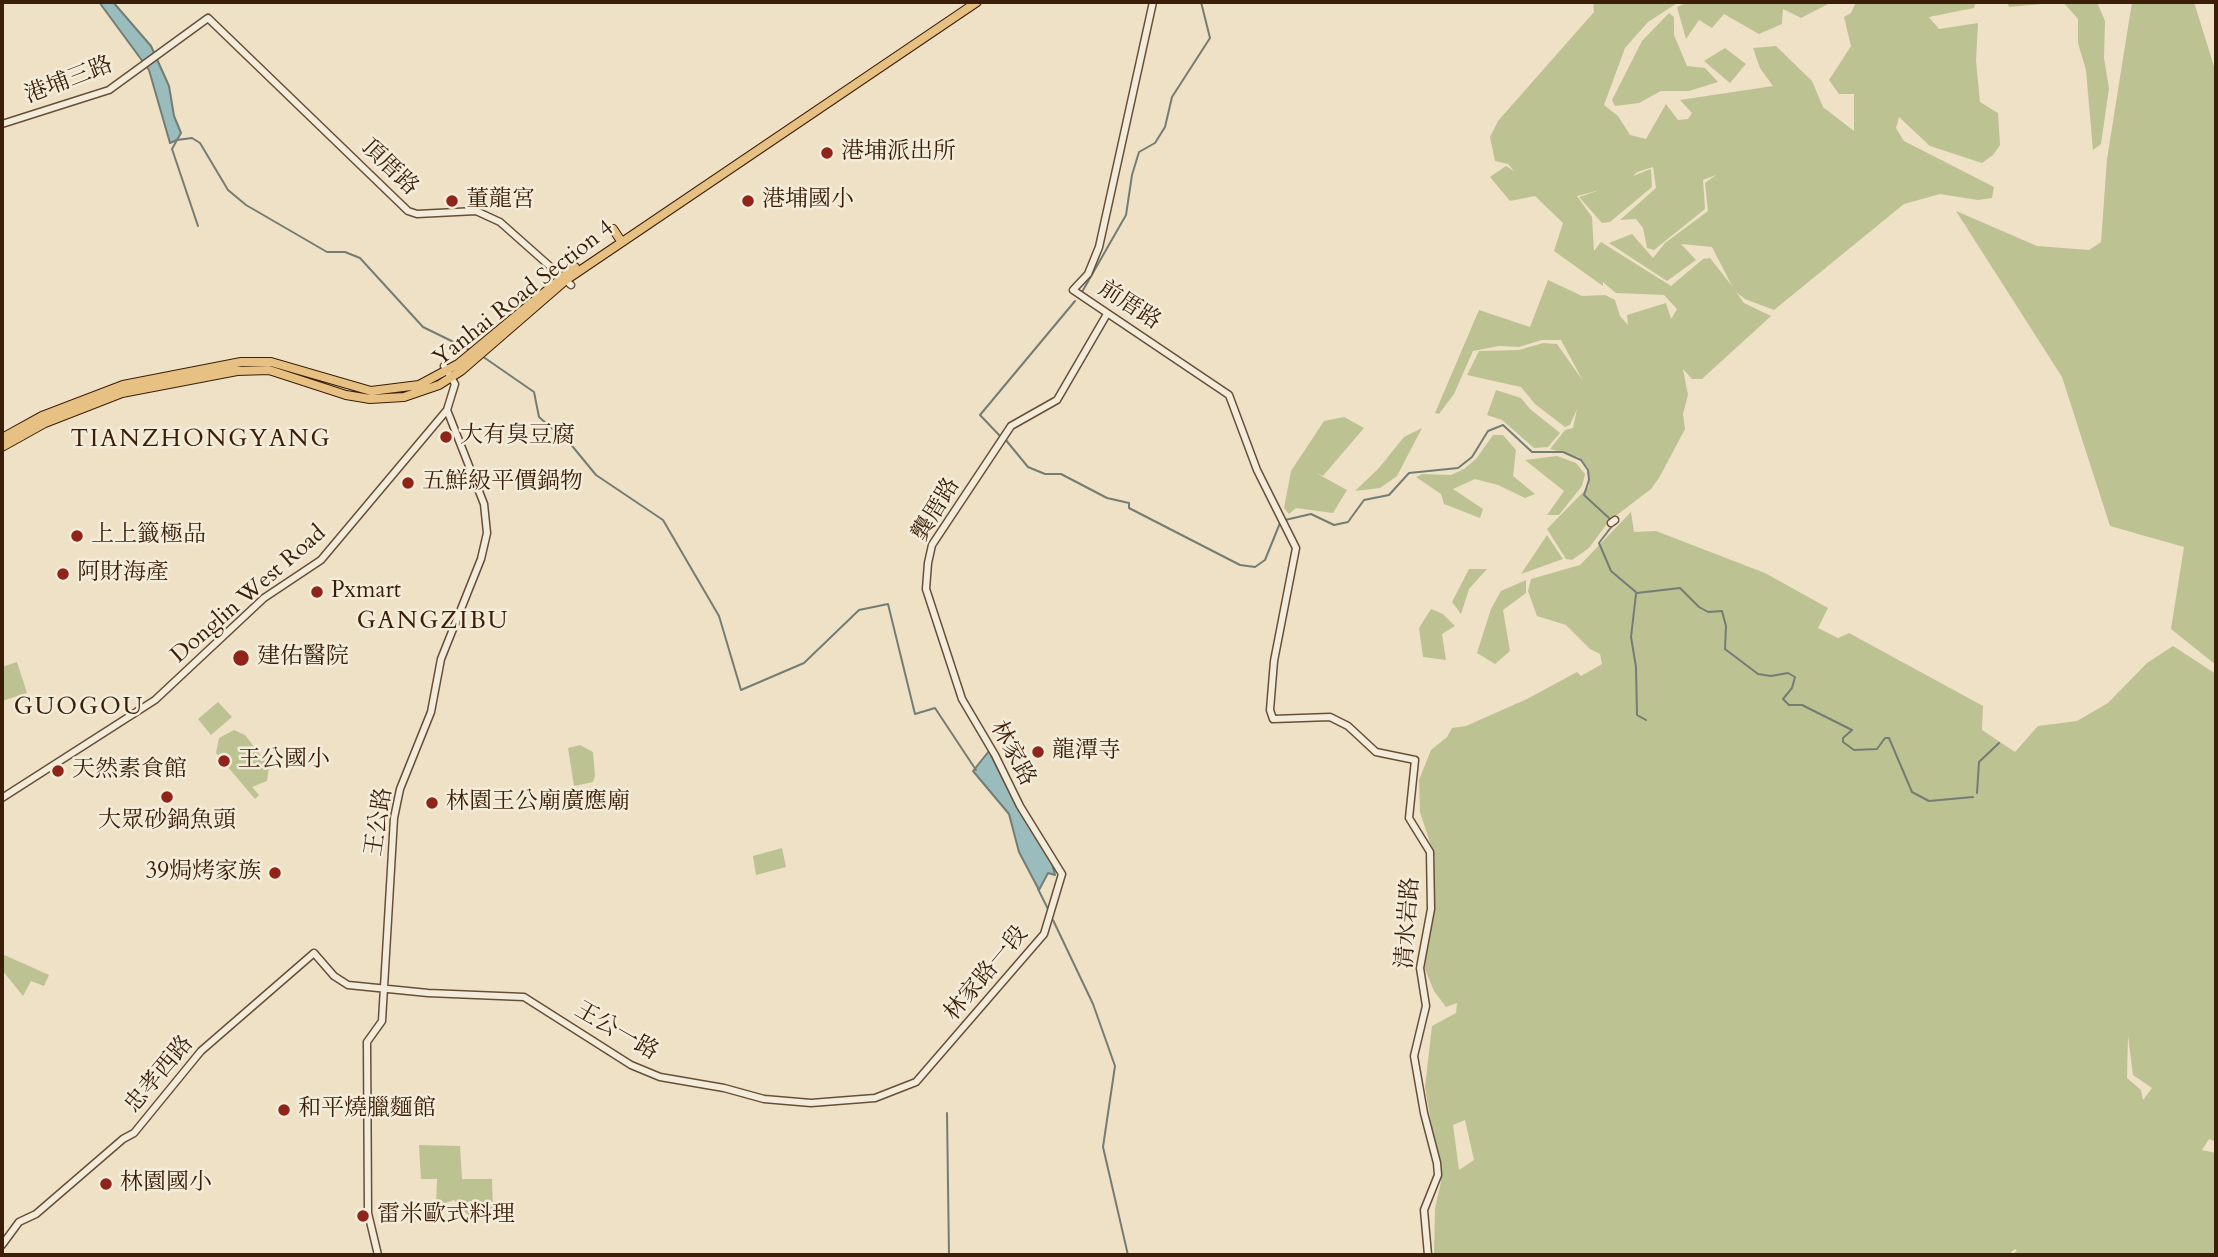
<!DOCTYPE html>
<meta charset="utf-8">
<style>
body{margin:0}
#map{position:relative;width:2218px;height:1257px;overflow:hidden;background:#eee1c6;font-family:Cardo,serif}
canvas{display:block}
.frame{position:absolute;inset:0;border:4px solid #3a1e07;pointer-events:none}
</style>
<div id="map">
<canvas width="2218" height="1257"></canvas>
<div class="frame"></div>
</div>
<script>
const c = document.querySelector('canvas').getContext('2d');
c.lineJoin = 'round';
function fillPath(path, color) {
  c.fillStyle = color;
  c.fill(path, 'evenodd');
}
function shape(rows) {
  const path = new Path2D();
  for (const r of rows) {
    path.moveTo(r[0], r[1]);
    for (let i = 2; i < r.length; i += 2) path.lineTo(r[i], r[i + 1]);
  }
  return path;
}
function trace(path, color, width, dash) {
  c.strokeStyle = color;
  c.lineWidth = width;
  c.lineCap = dash ? 'butt' : 'round';
  c.setLineDash(dash || []);
  c.stroke(path);
}
function drawText(font, color, halo, rows, align = 'center') {
  c.font = font + ' Cardo,"Noto Serif TC",serif';
  c.lineWidth = 5;
  c.setLineDash([]);
  c.textBaseline = 'middle';
  c.strokeStyle = halo;
  c.fillStyle = color;
  for (const [text, x, y, turn = 0] of rows) {
    c.save();
    c.translate(x, y);
    c.rotate((+turn || 0) * Math.PI / 180);
    c.textAlign = isNaN(turn) ? turn : align;
    if (halo) c.strokeText(text, 0, 0);
    c.fillText(text, 0, 0);
    c.restore();
  }
}
const green = shape([
 [1593,2,1679,2,1648,22,1625,48,1604,105,1618,116,1630,135,1646,139,1666,104,1678,120,1688,119,1692,113,1680,100,1773,86,1760,68,1753,48,1776,46,1812,81,1823,107,1854,131,1854,94,1839,94,1829,80,1851,46,1844,17,1851,13,1856,2,1976,2,1974,8,1929,17,1939,29,1978,23,1976,61,1980,102,1998,113,2000,145,1993,155,1982,163,1930,146,1899,117,1896,128,1904,141,1994,187,1992,198,1978,200,1940,194,1904,204,1774,310,1745,299,1736,292,1744,303,1771,316,1702,379,1692,379,1683,369,1688,395,1683,414,1685,429,1659,478,1651,489,1609,521,1589,548,1572,560,1566,559,1547,529,1589,486,1589,469,1579,457,1550,449,1565,430,1573,428,1577,409,1570,425,1565,427,1535,404,1521,387,1467,375,1479,351,1519,350,1543,343,1557,344,1583,381,1561,340,1542,340,1519,347,1499,346,1473,351,1454,394,1439,414,1435,413,1479,310,1530,327,1548,280,1582,296,1605,295,1615,300,1620,316,1628,325,1627,315,1666,303,1671,319,1677,309,1664,295,1616,293,1603,282,1603,286,1554,251,1563,223,1535,196,1510,201,1490,177,1506,166,1514,171,1508,164,1495,161,1490,137,1498,121,1594,12],
 [1653,167,1656,188,1620,220,1636,219,1643,228,1647,248,1654,250,1705,209,1703,180,1716,175,1705,183,1708,211,1665,243,1653,258,1632,234,1609,243,1667,281,1696,260,1681,244,1712,247,1732,286,1710,258,1703,259,1671,286,1601,242,1594,251,1592,217,1577,196,1600,190,1579,197,1602,223,1610,222,1652,187,1651,169,1633,176,1637,172],
 [1688,2,1832,2,1801,18,1783,9,1782,24,1759,34,1724,14,1712,28,1699,20,1686,39,1677,7],
 [2007,2,2097,2,2105,21,2104,58,2109,88,2101,144,2093,150,2086,70,2078,43,2078,19,2063,2,2009,7],
 [2132,2,2194,2,2216,73,2216,665,2171,629,2184,547,2110,526,2062,377,1956,211,2037,246,2089,250,2101,242,2107,159],
 [1669,13,1674,17,1674,35,1687,66,1705,68,1718,82,1689,91,1661,91,1639,103,1615,106,1612,100,1642,41],
 [1725,48,1746,64,1730,83,1704,61],
 [1496,390,1521,398,1530,409,1560,433,1548,447,1534,448,1502,420,1487,415],
 [1344,417,1364,428,1323,476,1316,473,1347,490,1333,513,1296,508,1289,514,1284,508,1291,471,1324,421],
 [1422,428,1397,476,1380,488,1355,491,1378,469,1404,437],
 [1493,435,1503,435,1516,450,1513,476,1535,494,1525,498,1498,485,1475,479,1453,489,1483,509,1480,518,1444,504,1441,494,1416,477,1422,474,1451,475,1464,469,1476,459],
 [1557,456,1576,463,1585,474,1582,486,1559,515,1547,515,1564,491,1525,460],
 [1631,512,1634,532,1656,531,1765,573,1828,608,1818,628,1838,638,1849,633,1983,706,1982,730,2015,752,2038,726,2077,721,2108,703,2147,663,2173,646,2216,674,2216,1142,2209,1139,2202,1150,2216,1153,2216,1255,2011,1255,2017,1251,2015,1249,2008,1255,1434,1255,1435,1208,1441,1182,1425,1087,1432,1026,1456,1013,1457,1003,1446,1007,1434,991,1422,962,1435,858,1420,812,1419,780,1431,750,1447,737,1452,728,1466,726,1527,699,1577,672,1581,676,1602,664,1600,654,1590,649,1566,625,1537,616,1528,591,1531,579,1580,565],
 [2128,1036,2133,1075,2152,1088,2143,1100,2141,1090,2127,1078],
 [1465,1120,1474,1160,1459,1170,1453,1125],
 [1547,535,1563,559,1521,574],
 [1469,569,1487,569,1469,589,1461,614,1452,602],
 [1526,580,1526,593,1503,610,1510,651,1495,664,1477,653,1491,609,1501,591],
 [1431,609,1443,614,1455,626,1442,634,1446,660,1423,657,1419,628],
 [17,662,27,693,2,701,2,667],
 [218,702,232,717,211,735,198,719],
 [234,730,245,735,269,766,267,781,252,787,259,795,255,799,216,753,219,738],
 [580,745,593,752,595,776,593,782,574,786,568,748],
 [782,848,786,867,756,875,753,856],
 [2,954,49,975,44,986,31,981,23,996,2,970],
 [419,1145,460,1146,462,1179,492,1179,493,1215,468,1215,454,1200,436,1206,437,1179,421,1179]
]);
const water = shape([
 [99,2,113,2,151,46,169,86,174,116,181,133,177,140,170,143,149,70,99,2],
 [989,751,1016,805,1052,863,1055,875,1048,873,1039,890,1019,852,1009,814,973,771,989,751]
]);
const stream = shape([
 [198,226,172,149,177,140,192,138,200,143,228,190,246,205,327,252,345,252,360,258,423,327,470,350],
 [1082,292,1126,215,1132,175,1139,152,1155,143,1165,127,1172,97,1210,38,1201,2],
 [482,356,534,392,539,417,573,447,596,475,663,520,719,616,741,690,804,663,859,610,888,604,915,714,935,708,976,770],
 [1000,436,980,415,1075,301],
 [1005,439,1028,467,1045,474,1061,474,1107,498,1129,503,1129,508,1240,565,1255,567,1265,560,1280,523],
 [1285,520,1311,514,1334,525,1348,522,1364,500,1389,495,1409,473,1458,468,1472,457,1488,431,1503,425,1532,452,1563,452,1581,460,1588,470,1589,480,1584,495,1610,519],
 [1612,526,1599,543,1611,571,1637,593,1680,588,1699,607,1708,612,1722,611,1726,626,1725,649,1758,674,1771,676,1788,673,1795,677,1792,688,1783,699,1789,705,1802,705,1852,730,1843,738,1843,742,1854,750,1877,749,1885,738,1889,738,1912,792,1929,801,1973,797],
 [1636,594,1631,637,1636,667,1637,715,1646,720],
 [1977,793,1979,762,1999,743],
 [1038,889,1048,909],
 [1053,920,1093,1004,1115,1066,1103,1147,1128,1255],
 [947,1113,949,1255]
]);
const minor = shape([
 [1153,2,1099,247,1088,274,1073,290,1229,395,1257,470,1296,548,1274,661,1270,710,1273,719,1330,717,1348,726,1376,752,1415,760,1409,818,1430,852,1431,909,1420,968,1426,1006,1414,1056,1424,1113,1437,1163,1438,1175,1424,1210,1428,1255],
 [2,124,109,90,208,18,408,211,417,214,476,211,500,222,571,285],
 [1611,523,1615,520],
 [2,798,155,700,264,598,321,560,447,410,455,384,444,366],
 [2,1245,19,1222,36,1214,123,1139,134,1133,201,1051,314,953,334,976,348,985,428,993,524,997,631,1065,660,1077,724,1088,764,1099,811,1103,875,1098,916,1082,1044,934,1062,874,1020,806,995,755,962,699,926,589,928,563,932,545,1011,426,1057,400,1107,314],
 [378,1255,368,1213,367,1042,382,1021,394,818,400,789,431,712,441,659,481,559,487,533,484,504,447,410]
]);
const major = shape([
 [613,229,619,238],
 [2,438,42,416,123,385,241,362,271,362,371,391,419,385,458,364,575,267],
 [2,447,45,423,122,393,237,371,269,370,346,395,370,399,404,397,439,385,461,371,566,280,977,2]
]);
const markers = [
 [827,153,7,"#8f2418"],
 [452,201,7,"#8f2418"],
 [748,201,7,"#8f2418"],
 [446,437,7,"#8f2418"],
 [408,483,7,"#8f2418"],
 [77,536,7,"#8f2418"],
 [63,574,7,"#8f2418"],
 [317,592,7,"#8f2418"],
 [241,658,9,"#8f2418"],
 [1038,752,7,"#8f2418"],
 [224,761,7,"#8f2418"],
 [58,771,7,"#8f2418"],
 [167,797,7,"#8f2418"],
 [432,803,7,"#8f2418"],
 [275,873,7,"#8f2418"],
 [284,1110,7,"#8f2418"],
 [106,1184,7,"#8f2418"],
 [363,1216,7,"#8f2418"]
];
const streetNames = [
 ["港埔三路",69,81,-21],
 ["頂厝路",389,168,44],
 ["Yanhai Road Section 4",524,294,-38],
 ["前厝路",1129,306,33],
 ["龔厝路",937,510,-59],
 ["Donglin West Road",249,595,-41],
 ["林家路",1012,754,62],
 ["王公路",380,822,-81],
 ["清水岩路",1409,923,-86],
 ["林家路一段",987,974,-50],
 ["王公一路",616,1032,30],
 ["忠孝西路",160,1075,-50]
];
const poiNames = [
 ["港埔派出所",841,153],
 ["董龍宮",466,201],
 ["港埔國小",762,201],
 ["大有臭豆腐",460,437],
 ["五鮮級平價鍋物",422,483],
 ["上上籤極品",91,536],
 ["阿財海產",77,574],
 ["Pxmart",331,592],
 ["建佑醫院",257,658],
 ["龍潭寺",1052,752],
 ["王公國小",238,761],
 ["天然素食館",72,771],
 ["林園王公廟廣應廟",446,803],
 ["大眾砂鍋魚頭",167,822,"center"],
 ["39焗烤家族",261,873,"right"],
 ["和平燒臘麵館",298,1110],
 ["林園國小",120,1184],
 ["雷米歐式料理",377,1216]
];
const neighbourhoodNames = [
 ["TIANZHONGYANG",201,440],
 ["GANGZIBU",433,622],
 ["GUOGOU",79,708]
];
fillPath(green, '#bdc292');
fillPath(water, '#9bbcbc');
trace(water, '#747d74', 2);
trace(stream, '#747d74', 2);
trace(minor, '#674f37', 9);
trace(major, '#3a1e07', 10);
trace(minor, '#f4ecda', 6);
trace(major, '#e7c083', 8);
for (const [x, y, r, color] of markers) {
  const dot = new Path2D();
  dot.arc(x, y, r, 0, 2 * Math.PI);
  c.fillStyle = color;
  c.fill(dot);
  trace(dot, '#f4ecda', 2.5);
}
drawText('23px', '#3a1e07', '#f4ecda', streetNames);
drawText('23px', '#3a1e07', '#f4ecda', poiNames, 'left');
c.letterSpacing = '2px';
drawText('24px', '#3a1e07', '#f4ecda', neighbourhoodNames);
c.letterSpacing = '0px';
</script>
